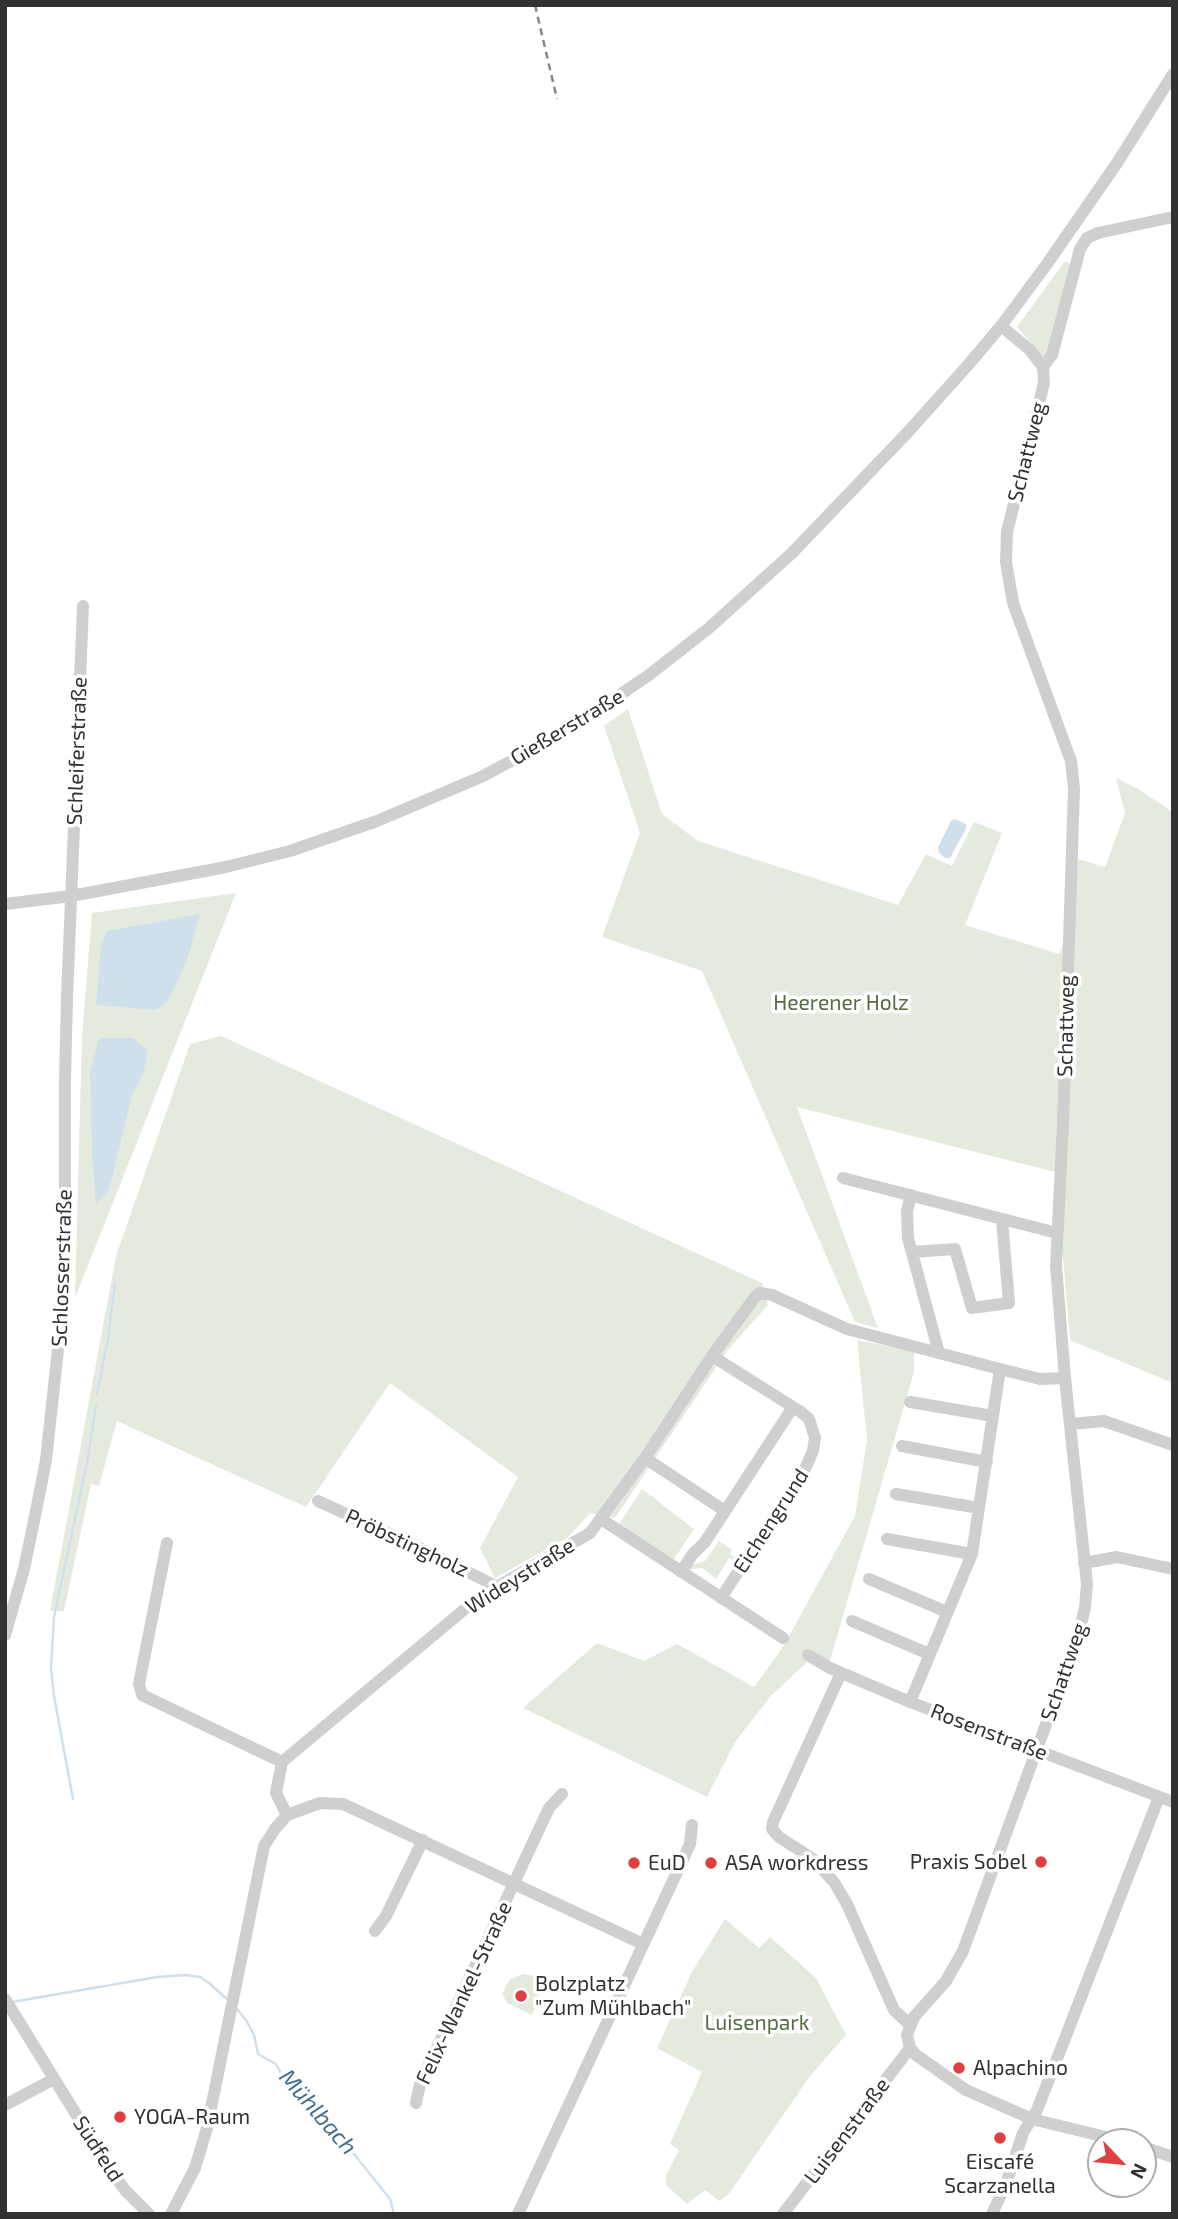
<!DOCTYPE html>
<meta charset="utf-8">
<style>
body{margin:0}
#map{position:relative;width:1178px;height:2219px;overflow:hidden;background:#fff;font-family:"Exo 2",sans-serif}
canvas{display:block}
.frame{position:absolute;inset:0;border:7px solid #323232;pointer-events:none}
.north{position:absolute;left:1087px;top:2128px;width:70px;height:70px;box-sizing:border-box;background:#fff;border:2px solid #adadad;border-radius:50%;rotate:116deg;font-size:19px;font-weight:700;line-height:28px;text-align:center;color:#323232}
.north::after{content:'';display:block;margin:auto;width:24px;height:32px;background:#de3f41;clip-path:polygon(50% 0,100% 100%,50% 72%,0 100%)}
</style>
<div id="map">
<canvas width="1178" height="2219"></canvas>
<div class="frame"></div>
<div class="north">N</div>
</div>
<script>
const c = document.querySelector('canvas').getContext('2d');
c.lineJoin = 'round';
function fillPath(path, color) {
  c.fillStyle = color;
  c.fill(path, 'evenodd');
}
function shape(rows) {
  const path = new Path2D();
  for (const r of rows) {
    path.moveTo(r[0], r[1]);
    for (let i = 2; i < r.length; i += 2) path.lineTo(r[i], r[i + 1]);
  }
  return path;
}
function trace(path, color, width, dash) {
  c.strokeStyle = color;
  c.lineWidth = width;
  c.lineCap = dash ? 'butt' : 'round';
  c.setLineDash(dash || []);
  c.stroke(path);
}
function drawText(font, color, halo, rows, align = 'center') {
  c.font = font + ' "Exo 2",sans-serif';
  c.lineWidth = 7;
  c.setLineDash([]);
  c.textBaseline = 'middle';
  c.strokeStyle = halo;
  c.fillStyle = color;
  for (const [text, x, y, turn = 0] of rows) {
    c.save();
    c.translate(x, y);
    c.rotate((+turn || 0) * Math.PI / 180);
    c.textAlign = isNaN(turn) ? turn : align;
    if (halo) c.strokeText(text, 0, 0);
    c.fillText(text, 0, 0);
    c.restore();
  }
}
const green = shape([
 [1065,261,1070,264,1048,352,1043,357,1017,327],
 [628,709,662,814,698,841,898,905,926,854,952,866,974,822,1002,833,965,925,1059,954,1073,918,1078,859,1105,867,1125,813,1116,778,1138,789,1173,812,1173,1383,1070,1340,1061,1234,1063,1174,797,1107,878,1328,855,1322,702,971,602,937,640,833,604,726],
 [236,893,75,1298,82,1036,92,913],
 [221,1036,762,1283,768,1305,727,1351,615,1518,590,1513,567,1538,495,1578,480,1548,518,1477,390,1383,306,1507,117,1421,99,1486,91,1484,64,1611,50,1611,116,1256,190,1044],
 [857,1340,914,1351,914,1372,827,1671,808,1661,770,1697,735,1742,707,1797,523,1708,597,1643,644,1661,677,1644,754,1687,783,1647,855,1516,867,1440],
 [642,1489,694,1529,670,1565,616,1529],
 [719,1541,732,1550,730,1554,738,1560,736,1562,729,1558,716,1579,702,1568,685,1570,687,1566,705,1561],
 [725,1919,759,1948,770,1937,816,1978,846,2035,810,2076,728,2195,719,2201,705,2190,687,2204,666,2185,666,2175,679,2150,670,2144,702,2072,657,2048,692,1972],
 [524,1974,534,1976,540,1984,539,1997,532,2015,507,2003,502,1994,510,1979]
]);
const water = shape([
 [955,819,966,824,966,829,950,858,945,858,939,853,938,847,951,821],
 [200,914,186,963,168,1001,156,1010,96,1005,101,944,107,931],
 [99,1038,133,1038,148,1051,143,1074,132,1095,109,1191,96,1204,92,1155,90,1073]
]);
const stream = shape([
 [97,1394,108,1339,115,1283],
 [73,1799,54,1696,51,1668,54,1617,88,1458,96,1405],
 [12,2002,157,1977,186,1975,200,1977,209,1983,229,2001],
 [236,2008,246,2020,254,2035,258,2054,276,2064,288,2086,300,2098,314,2104,390,2199,394,2214]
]);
const minor = shape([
 [1001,326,1030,350,1043,367,1044,383,1007,532,1006,562,1013,603,1071,761,1074,789,1063,1123,1056,1266,1065,1378,1087,1584,1085,1607,1078,1637,963,1951,946,1981,914,2017,907,2035,910,2048,916,2055,966,2090,1032,2119,1126,2142],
 [1043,367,1052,355,1080,249,1087,238,1098,233,1173,217],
 [5,904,71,896,226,867,290,851,377,821,481,777,528,752,575,725,649,675,709,628,792,553,908,432,968,365,1001,326,1047,264,1117,163,1173,74],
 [843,1178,1057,1233],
 [911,1195,907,1211,908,1238,939,1353],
 [912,1252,955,1249,972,1308,1009,1303,1002,1220],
 [712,1356,801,1412,809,1419,815,1438,813,1451,804,1471,721,1598],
 [910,1402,993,1416],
 [1071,1424,1104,1421,1173,1445],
 [902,1446,987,1462],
 [645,1458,725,1511],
 [896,1494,979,1508],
 [318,1501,420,1548,496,1586],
 [601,1519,783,1638],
 [887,1539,972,1554],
 [167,1543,139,1684,142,1695,282,1762],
 [1084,1563,1117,1557,1173,1569],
 [681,1572,692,1555,705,1542,793,1407],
 [869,1579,947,1612],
 [852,1621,929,1654],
 [5,1635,24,1569,35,1516,46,1460,59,1340,65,1246,65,1079,67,998,83,606],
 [808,1655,830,1668,910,1702,1173,1802],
 [841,1673,773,1822,772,1829,779,1837,813,1859,834,1882,847,1904,894,2010,909,2024],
 [910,1702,972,1554,1000,1369],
 [287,1815,320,1803,343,1804,643,1944],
 [375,1931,386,1916,423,1840],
 [5,1999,111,2171,125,2190,149,2214],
 [416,2103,420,2084,549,1808,562,1794],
 [5,2105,54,2079],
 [1143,2147,1173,2157],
 [171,2214,195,2168,207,2128,264,1846,275,1829,287,1815,276,1793,282,1762,478,1598,590,1533,645,1458,712,1356,755,1297,760,1293,772,1295,847,1329,1000,1369,1040,1379,1065,1378],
 [518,2214,690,1844,692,1825],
 [783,2214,910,2048],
 [992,2214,1007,2181,1023,2133,1037,2110,1159,1797]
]);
const rail = shape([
 [535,5,557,99]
]);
const markers = [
 [1041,1862,7,"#de3f41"],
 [634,1863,7,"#de3f41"],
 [711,1863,7,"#de3f41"],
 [521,1996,7,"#de3f41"],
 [959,2068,7,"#de3f41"],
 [120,2117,7,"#de3f41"],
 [1000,2138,7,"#de3f41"]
];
const streetNames = [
 ["Schattweg",1027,452,-76],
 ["Gießerstraße",567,727,-31],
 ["Schleiferstraße",77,751,-88],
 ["Schattweg",1066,1026,-89],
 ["Schlosserstraße",62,1268,-88],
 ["Eichengrund",771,1521,-57],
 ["Pröbstingholz",407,1543,25],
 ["Wideystraße",520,1576,-32],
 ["Schattweg",1064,1672,-71],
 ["Rosenstraße",989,1732,21],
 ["Felix-Wankel-Straße",464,1993,-65],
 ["Luisenstraße",847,2131,-53],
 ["Südfeld",98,2149,57]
];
const parkNames = [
 ["Heerener Holz",841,1003],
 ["Luisenpark",757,2023]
];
const poiNames = [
 ["Praxis Sobel",1027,1862,"right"],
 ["EuD",648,1863],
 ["ASA workdress",725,1863],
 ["Bolzplatz",535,1984],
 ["\"Zum Mühlbach\"",535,2008],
 ["Alpachino",973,2068],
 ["YOGA-Raum",134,2117],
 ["Eiscafé",1000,2162,"center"],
 ["Scarzanella",1000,2186,"center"]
];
const waterNames = [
 ["Mühlbach",318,2112,49]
];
fillPath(green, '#e4ebde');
fillPath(water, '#cfdfec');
trace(stream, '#cfdfec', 2.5);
trace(minor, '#cfcfcf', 12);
trace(rail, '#878787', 2.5, [7, 5]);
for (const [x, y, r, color] of markers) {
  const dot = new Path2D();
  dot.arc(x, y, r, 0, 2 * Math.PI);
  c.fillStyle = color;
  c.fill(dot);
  trace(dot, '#fff', 2.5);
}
drawText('21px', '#323232', '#fff', streetNames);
drawText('21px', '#526d40', '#fff', parkNames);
drawText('21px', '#323232', '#fff', poiNames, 'left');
drawText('italic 23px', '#426e92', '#fff', waterNames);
</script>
